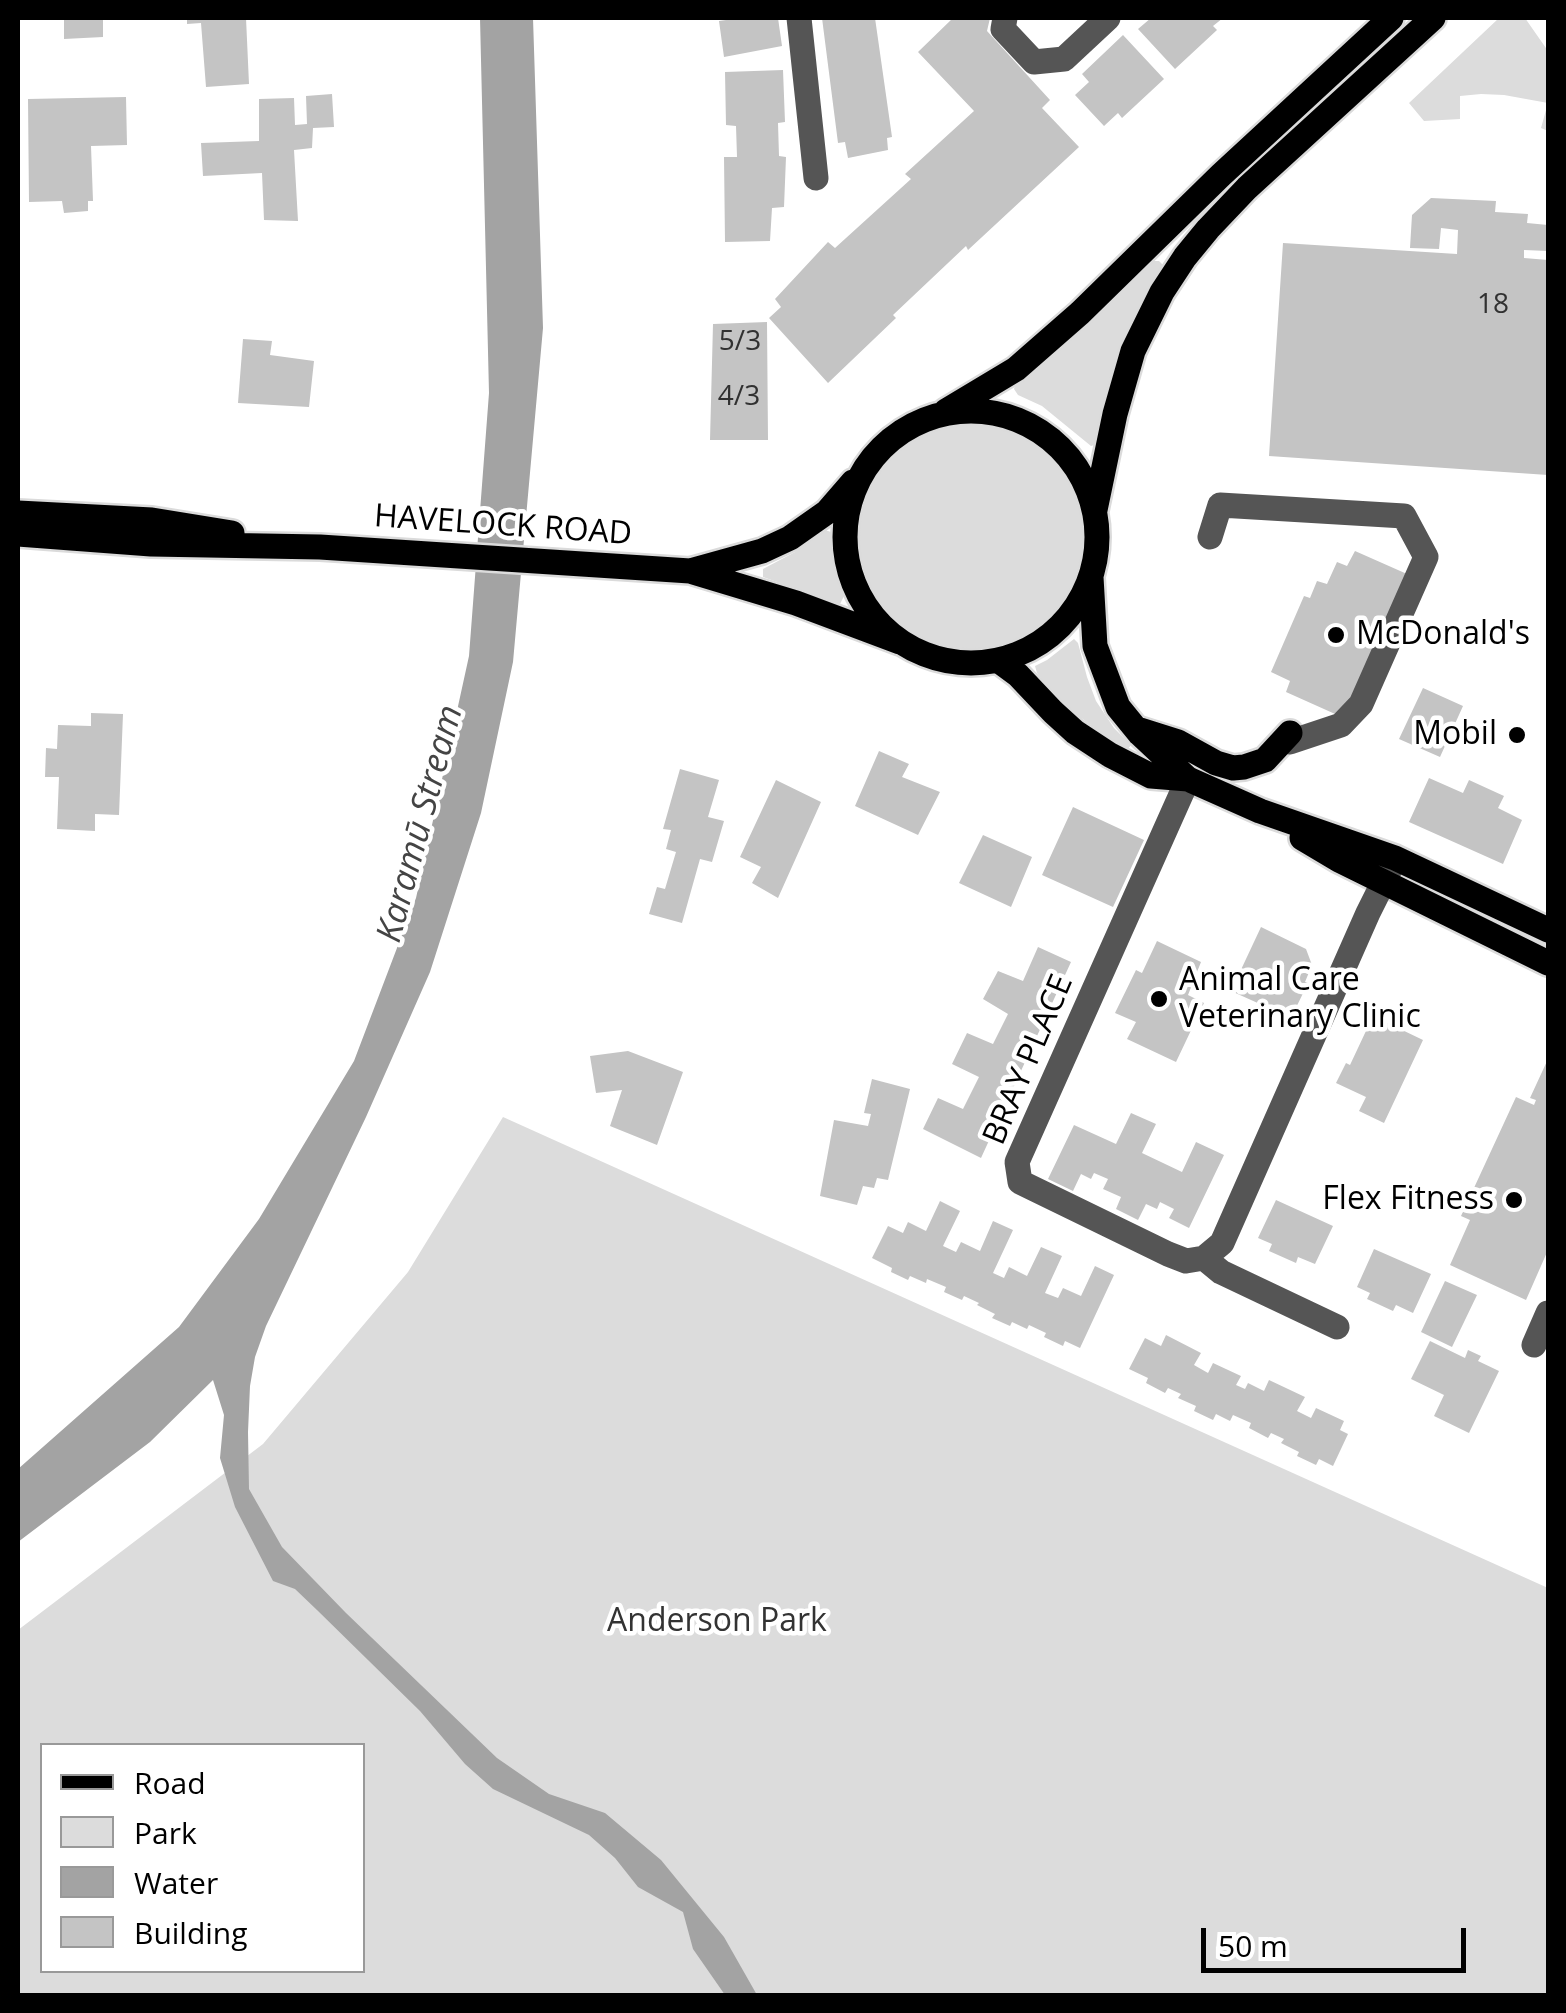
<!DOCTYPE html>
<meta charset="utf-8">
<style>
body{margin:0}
#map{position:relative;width:1566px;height:2013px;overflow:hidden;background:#fff;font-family:"Open Sans",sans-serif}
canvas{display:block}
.frame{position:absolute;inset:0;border:20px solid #000;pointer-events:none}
.legend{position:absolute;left:40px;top:1743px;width:325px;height:230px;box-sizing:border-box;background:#fff;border:2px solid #999;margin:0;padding:12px 18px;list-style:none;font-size:30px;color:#000}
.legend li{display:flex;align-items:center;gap:20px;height:50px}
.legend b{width:50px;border:2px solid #999}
.scale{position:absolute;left:1201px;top:1928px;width:265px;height:45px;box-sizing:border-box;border:5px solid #000;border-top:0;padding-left:12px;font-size:30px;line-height:35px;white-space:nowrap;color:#000;-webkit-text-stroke:8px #fff;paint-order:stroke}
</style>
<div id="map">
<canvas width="1566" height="2013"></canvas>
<div class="frame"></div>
<ul class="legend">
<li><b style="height:12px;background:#000"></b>Road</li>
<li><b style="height:28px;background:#dcdcdc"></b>Park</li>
<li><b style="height:28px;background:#a3a3a3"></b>Water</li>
<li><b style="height:28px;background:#c4c4c4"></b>Building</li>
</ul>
<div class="scale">50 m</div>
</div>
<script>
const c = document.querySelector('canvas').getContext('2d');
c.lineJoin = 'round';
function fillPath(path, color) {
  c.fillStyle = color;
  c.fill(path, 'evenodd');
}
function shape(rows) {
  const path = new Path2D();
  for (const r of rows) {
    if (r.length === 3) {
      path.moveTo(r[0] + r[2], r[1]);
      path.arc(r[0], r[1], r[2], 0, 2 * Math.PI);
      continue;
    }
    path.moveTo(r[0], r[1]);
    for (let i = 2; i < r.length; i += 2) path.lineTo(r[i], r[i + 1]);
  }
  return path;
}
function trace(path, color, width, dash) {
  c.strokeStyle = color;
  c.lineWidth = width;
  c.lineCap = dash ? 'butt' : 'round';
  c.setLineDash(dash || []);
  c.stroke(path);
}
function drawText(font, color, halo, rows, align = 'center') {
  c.font = font + ' "Open Sans",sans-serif';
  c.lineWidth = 9;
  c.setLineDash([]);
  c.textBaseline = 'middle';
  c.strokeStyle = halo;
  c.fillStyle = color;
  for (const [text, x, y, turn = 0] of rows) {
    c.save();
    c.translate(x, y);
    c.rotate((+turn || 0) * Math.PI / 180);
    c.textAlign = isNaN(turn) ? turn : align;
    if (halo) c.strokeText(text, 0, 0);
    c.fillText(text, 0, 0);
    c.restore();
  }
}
const green = shape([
 [1499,18,1525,18,1548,51,1548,131,1541,128,1548,103,1504,95,1481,94,1460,96,1460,119,1424,121,1409,103],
 [1153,261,1159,261,1163,265,1129,329,1110,379,1094,445,1091,446,1042,406,1018,395,1014,389,1016,381,1064,346],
 [971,537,126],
 [825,530,831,532,844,596,840,604,763,577,763,569,795,552],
 [1074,639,1078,643,1087,677,1096,701,1114,728,1131,745,1128,749,1103,734,1076,714,1053,694,1037,673,1035,666,1047,660],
 [503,1117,1548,1588,1548,1995,18,1996,18,1630,263,1444,408,1272],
 [42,1746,362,1746,362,1970,42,1970]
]);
const water = shape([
 [480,18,533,18,543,328,513,662,481,813,430,972,366,1117,266,1326,255,1357,250,1386,248,1432,249,1489,282,1547,346,1613,497,1758,549,1794,605,1813,661,1860,724,1937,757,1995,725,1995,693,1949,683,1912,638,1887,615,1858,589,1835,493,1789,465,1764,420,1711,317,1610,295,1589,273,1581,235,1507,220,1458,224,1415,213,1380,150,1442,18,1542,18,1469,179,1327,259,1219,354,1061,416,898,469,656,489,393]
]);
const building = shape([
 [64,18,103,18,103,37,64,39],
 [187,18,246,18,249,84,206,87,201,23,187,24],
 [726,18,778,18,782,46,724,57,719,21,726,20],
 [822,18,875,18,892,137,887,138,888,150,848,158,845,142,838,143],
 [953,18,990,18,987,31,1050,100,1042,108,1079,147,968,250,966,246,893,315,896,318,828,383,769,318,781,307,775,299,828,242,835,248,911,179,905,174,974,111,918,52],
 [1151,18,1223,18,1213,26,1217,30,1175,69,1138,29],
 [1123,35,1164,79,1122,118,1118,113,1104,126,1075,95,1089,82,1082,74],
 [783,70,785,122,778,123,779,156,786,157,784,207,772,208,770,241,725,242,724,157,737,157,736,126,726,125,725,72],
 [332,94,334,127,313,128,312,148,294,150,298,221,264,220,262,173,203,176,201,143,259,141,259,99,294,98,295,125,307,124,306,96],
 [126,97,127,145,91,146,93,201,88,201,88,211,64,213,62,201,29,202,28,99],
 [1431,198,1496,201,1495,212,1528,214,1527,223,1548,225,1548,251,1524,250,1524,258,1548,260,1548,475,1269,456,1283,243,1457,254,1458,230,1441,228,1439,249,1410,248,1412,215],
 [767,322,768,440,710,440,713,324],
 [243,339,272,341,270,355,314,361,309,407,238,403],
 [1355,551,1407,574,1344,718,1286,692,1290,681,1271,672,1304,596,1310,598,1317,581,1327,584,1337,562,1347,566],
 [1423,688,1463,706,1440,757,1399,739],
 [91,713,123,714,119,815,95,814,95,831,57,829,59,777,45,777,46,748,57,749,58,725,91,726],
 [879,751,909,764,902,777,940,792,918,835,855,806],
 [680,769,719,780,708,817,724,821,712,862,700,859,682,923,649,914,657,887,665,889,676,852,666,849,671,830,663,829],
 [1429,778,1463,793,1469,780,1504,796,1498,808,1522,820,1503,864,1409,822],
 [776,780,821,802,778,898,752,883,761,867,740,857],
 [1073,807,1144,840,1113,907,1042,875],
 [983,835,1032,857,1011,907,959,883],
 [1261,927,1306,949,1312,965,1305,982,1308,983,1291,1018,1231,991],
 [1157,941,1201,962,1188,995,1204,1003,1176,1062,1127,1039,1136,1022,1115,1013,1136,970,1142,973],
 [1038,947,1071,962,981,1158,923,1129,938,1098,963,1109,979,1077,952,1064,967,1033,993,1044,1008,1014,983,999,998,971,1023,981],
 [1373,1016,1423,1040,1384,1123,1359,1111,1366,1097,1336,1083,1346,1063,1350,1065],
 [628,1051,683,1072,657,1145,610,1126,622,1090,596,1093,590,1056],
 [1548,1059,1548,1250,1526,1300,1450,1265,1470,1220,1461,1216,1516,1097,1534,1105,1536,1100,1530,1098],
 [872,1079,910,1089,888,1180,877,1178,874,1188,863,1186,857,1205,820,1196,834,1120,868,1126,871,1114,864,1113],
 [1131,1113,1156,1124,1142,1153,1182,1172,1196,1142,1224,1155,1189,1228,1169,1218,1174,1209,1160,1202,1157,1209,1146,1204,1138,1220,1116,1209,1121,1197,1103,1189,1108,1179,1094,1173,1091,1179,1081,1174,1073,1191,1048,1179,1074,1125,1116,1144],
 [1276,1200,1333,1226,1315,1264,1298,1257,1296,1263,1269,1251,1272,1244,1258,1238],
 [940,1201,960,1211,943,1246,956,1252,961,1242,980,1251,993,1221,1013,1230,993,1273,1004,1278,1009,1267,1027,1276,1041,1247,1062,1256,1045,1293,1058,1298,1063,1288,1081,1296,1095,1266,1114,1275,1080,1348,1065,1341,1063,1346,1044,1337,1046,1333,1029,1325,1027,1329,1012,1322,1010,1326,992,1318,995,1314,977,1305,979,1303,964,1296,962,1300,944,1292,946,1287,927,1279,926,1283,910,1276,908,1280,891,1272,892,1268,872,1258,888,1226,903,1233,908,1222,926,1231],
 [1374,1249,1431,1274,1413,1313,1396,1305,1393,1311,1367,1299,1370,1293,1357,1287],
 [1445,1281,1477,1295,1452,1347,1421,1332],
 [1166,1335,1201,1353,1194,1365,1208,1373,1213,1363,1241,1376,1236,1385,1245,1389,1248,1383,1264,1391,1269,1380,1305,1397,1297,1411,1311,1418,1316,1408,1344,1421,1340,1430,1348,1434,1333,1466,1319,1459,1316,1465,1297,1456,1299,1452,1281,1443,1284,1439,1271,1433,1268,1438,1249,1428,1251,1423,1233,1415,1230,1421,1216,1414,1213,1420,1194,1411,1196,1406,1178,1398,1181,1394,1168,1388,1165,1393,1146,1383,1148,1378,1129,1369,1145,1338,1161,1346],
 [1430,1341,1465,1358,1468,1350,1481,1356,1478,1361,1499,1371,1469,1433,1434,1416,1444,1395,1411,1379]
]);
const minor = shape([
 [799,18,816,178],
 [1005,18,1003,29,1034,62,1064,59,1108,18],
 [1210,537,1220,505,1404,516,1426,557,1361,704,1341,725,1290,742],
 [1188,779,1017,1162,1020,1182,1168,1254,1186,1261,1204,1258,1222,1243,1368,913,1392,865],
 [1204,1258,1221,1272,1337,1327],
 [1534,1345,1548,1313]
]);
const major = shape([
 [946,411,1016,369,1080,313,1221,175,1391,18],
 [971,537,126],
 [1095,510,1115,414,1133,351,1162,292,1185,257,1208,229,1247,188,1433,18],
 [18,513,152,520,232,533],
 [18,534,151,544,320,547,690,571,796,603,900,642],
 [690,571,762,551,790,538,827,512,853,482],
 [1091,577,1095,646,1118,707,1140,734,1188,779],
 [999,661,1018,675,1053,712,1075,732,1110,755,1151,776,1188,779,1260,811,1395,858,1548,930],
 [1140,730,1178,742,1216,763,1233,768,1244,767,1265,760,1290,733],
 [1302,838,1339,860,1548,963]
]);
const markers = [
 [1336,635,10,"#000"],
 [1517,735,10,"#000"],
 [1159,999,10,"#000"],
 [1514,1200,10,"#000"]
];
const numberNames = [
 ["18",1493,305],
 ["5/3",740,342],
 ["4/3",739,397]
];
const streetNames = [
 ["HAVELOCK ROAD",503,526,4],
 ["BRAY PLACE",1029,1060,-67]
];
const poiNames = [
 ["McDonald's",1356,635],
 ["Mobil",1497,735,"right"],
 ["Animal Care",1179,981],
 ["Veterinary Clinic",1179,1018],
 ["Flex Fitness",1494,1200,"right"]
];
const parkNames = [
 ["Anderson Park",717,1622]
];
const waterNames = [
 ["Karamū Stream",421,824,-75]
];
fillPath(green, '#dcdcdc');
fillPath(water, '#a3a3a3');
fillPath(building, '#c4c4c4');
trace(major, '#dbdbdb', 30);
trace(minor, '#555', 25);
trace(major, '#000', 25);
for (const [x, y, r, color] of markers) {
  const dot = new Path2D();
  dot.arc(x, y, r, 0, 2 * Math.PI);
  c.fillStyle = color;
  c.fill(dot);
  trace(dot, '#fff', 4);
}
drawText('28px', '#313131', null, numberNames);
drawText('32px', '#000', '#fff', streetNames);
drawText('32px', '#000', '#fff', poiNames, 'left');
drawText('32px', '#333', '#fff', parkNames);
drawText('italic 35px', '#444', '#fff', waterNames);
</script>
